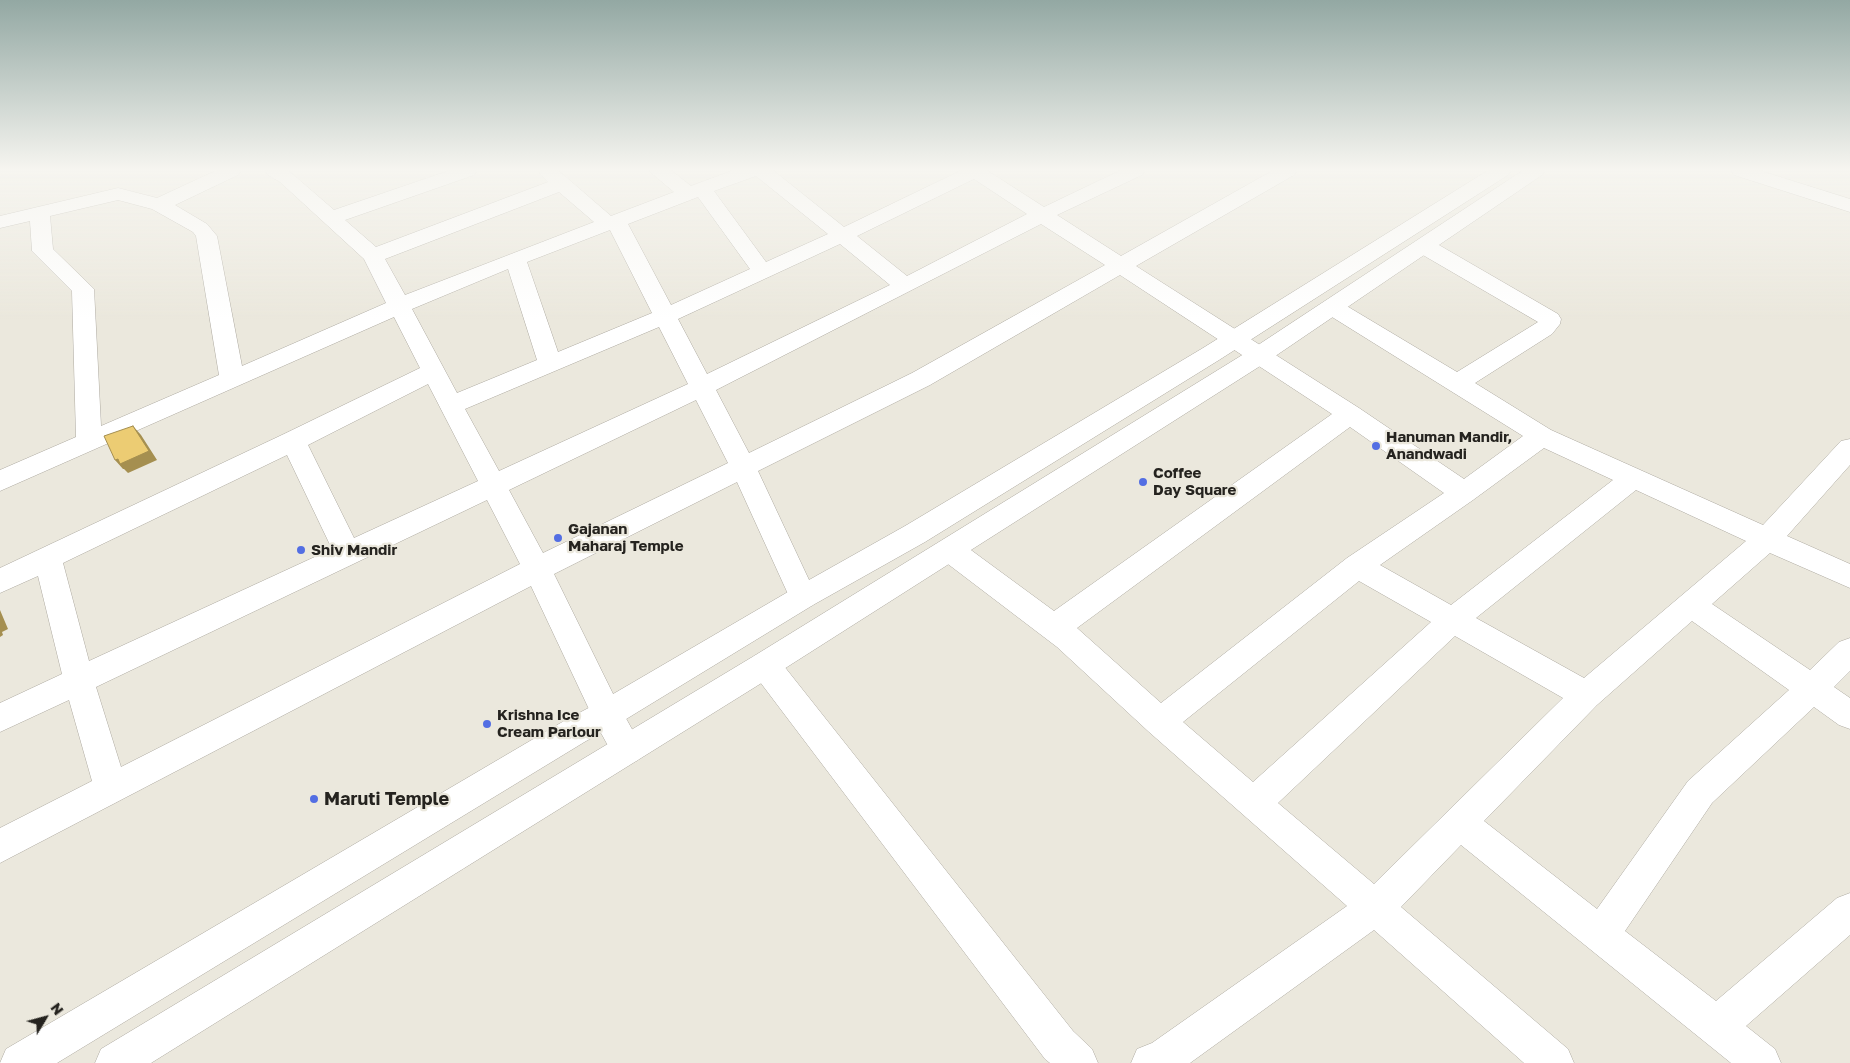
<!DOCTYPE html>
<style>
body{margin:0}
#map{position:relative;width:1850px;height:1063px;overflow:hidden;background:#ebe8dd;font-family:"Golos Text",sans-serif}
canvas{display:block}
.north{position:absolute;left:20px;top:993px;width:50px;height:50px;-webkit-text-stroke:4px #ebe8dd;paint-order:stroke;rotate:53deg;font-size:14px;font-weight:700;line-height:20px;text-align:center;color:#25231f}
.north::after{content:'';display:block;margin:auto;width:18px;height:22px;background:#25231f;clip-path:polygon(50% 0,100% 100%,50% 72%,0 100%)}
</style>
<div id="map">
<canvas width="1850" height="1063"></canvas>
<div class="north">N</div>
</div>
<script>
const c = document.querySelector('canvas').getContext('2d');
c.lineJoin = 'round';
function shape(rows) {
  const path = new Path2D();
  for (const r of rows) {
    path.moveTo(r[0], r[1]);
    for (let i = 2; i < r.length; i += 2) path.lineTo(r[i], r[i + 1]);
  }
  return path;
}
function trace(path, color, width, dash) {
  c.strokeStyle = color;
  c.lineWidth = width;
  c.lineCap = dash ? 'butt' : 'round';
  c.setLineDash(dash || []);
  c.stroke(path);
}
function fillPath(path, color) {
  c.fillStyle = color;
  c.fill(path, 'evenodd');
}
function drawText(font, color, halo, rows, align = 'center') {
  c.font = font + ' "Golos Text",sans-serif';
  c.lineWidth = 4.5;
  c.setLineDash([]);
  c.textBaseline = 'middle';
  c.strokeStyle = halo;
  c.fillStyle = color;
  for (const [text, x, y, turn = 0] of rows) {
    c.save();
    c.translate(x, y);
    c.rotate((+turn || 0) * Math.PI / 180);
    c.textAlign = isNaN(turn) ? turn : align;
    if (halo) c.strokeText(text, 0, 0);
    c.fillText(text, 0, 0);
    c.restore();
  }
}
const minor = shape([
 [215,171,241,171,238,175,175,205,207,224,217,236,242,366,386,303,364,259,280,182,268,175,265,171,289,171,334,210,448,171,477,171,474,175,345,220,376,247,548,182,539,173,540,171,559,171,611,216,674,192,649,171,672,171,691,186,731,171,774,171,844,227,960,171,988,171,1044,207,1119,171,1145,171,1142,175,1057,215,1121,256,1272,171,1297,171,1294,175,1136,266,1359,408,1464,479,1523,436,1324,312,1321,307,1324,302,1332,300,1340,302,1457,372,1538,322,1416,251,1413,246,1416,241,1424,240,1432,241,1558,314,1561,319,1560,324,1552,334,1475,383,1551,430,1763,525,1841,441,1850,439,1850,465,1787,536,1850,564,1850,588,1770,553,1712,604,1810,670,1839,642,1850,638,1850,671,1834,687,1850,698,1850,729,1839,725,1814,707,1712,803,1625,931,1716,1001,1837,898,1850,893,1850,935,1746,1026,1775,1049,1781,1063,1731,1063,1461,845,1401,907,1568,1049,1574,1063,1524,1063,1374,930,1190,1063,1131,1063,1137,1049,1152,1043,1347,906,1149,732,1057,647,940,558,936,550,940,542,950,539,960,542,1054,611,1332,414,1120,275,930,385,758,471,817,597,813,605,803,609,793,605,737,482,554,574,618,704,638,740,643,750,638,760,627,765,616,760,596,724,531,586,0,863,0,828,92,781,69,700,0,732,0,703,62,674,38,576,0,593,0,568,284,434,420,368,394,317,0,491,0,470,76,437,72,291,32,251,30,221,0,228,0,216,118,188,157,198,215,171],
 [756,176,828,234,766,262,714,191,756,176],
 [974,179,1027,214,907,276,857,236,974,179],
 [559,192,594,222,405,295,385,259,559,192],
 [698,197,750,269,671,305,628,224,698,197],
 [118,200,152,209,193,232,196,236,219,375,101,426,94,289,53,249,50,216,118,200],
 [1041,224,1105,265,912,373,749,453,716,390,1041,224],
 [610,230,652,313,558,352,527,262,610,230],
 [840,244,890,285,707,374,678,319,840,244],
 [508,269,537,360,457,393,412,309,508,269],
 [659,327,688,384,499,471,465,409,659,327],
 [428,384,478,481,354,538,308,445,428,384],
 [696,400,728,463,543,553,509,490,696,400],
 [1350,427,1444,493,1347,558,1161,703,1077,628,1350,427],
 [1544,448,1613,480,1451,605,1380,565,1473,500,1544,448],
 [287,455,332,549,89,661,63,563,287,455],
 [1636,490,1746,541,1584,678,1476,618,1636,490],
 [487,500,520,564,121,767,96,687,487,500],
 [1359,581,1431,622,1253,782,1183,722,1359,581],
 [1692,621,1789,690,1688,781,1597,909,1484,821,1597,705,1692,621],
 [1455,636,1563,698,1374,884,1278,803,1455,636],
 [765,652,776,656,1073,1031,1092,1049,1098,1063,1050,1063,1045,1059,754,674,750,665,754,656,765,652]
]);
const major = shape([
 [1487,171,1511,171,1508,175,1219,360,925,542,813,605,618,724,586,741,57,1063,0,1063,6,1049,564,721,596,704,793,589,905,526,1203,348,1487,171],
 [1522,171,1545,171,1542,175,1268,361,776,674,151,1063,95,1063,101,1049,754,656,1252,349,1522,171],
 [1731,171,1761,171,1850,199,1850,212,1734,175,1731,171]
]);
const shadedWall = shape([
 [133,426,141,435,157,460,128,473,124,469,123,469,115,460],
 [0,610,8,629,2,632,3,635,0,637]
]);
const building = shape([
 [133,426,149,451,120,464,118,459,115,460,104,436,133,426]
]);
const markers = [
 [1376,446,5,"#536ee3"],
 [1143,482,5,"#536ee3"],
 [558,538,5,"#536ee3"],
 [301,550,5,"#536ee3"],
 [487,724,5,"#536ee3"],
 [314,799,5,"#536ee3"]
];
const poiNames = [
 ["Hanuman Mandir,",1386,437],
 ["Anandwadi",1386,454],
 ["Coffee",1153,473],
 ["Day Square",1153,490],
 ["Gajanan",568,529],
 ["Maharaj Temple",568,546],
 ["Shiv Mandir",311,550],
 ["Krishna Ice",497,715],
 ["Cream Parlour",497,732]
];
const nearPoinames = [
 ["Maruti Temple",324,799]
];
trace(minor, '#ada9a0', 1);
trace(major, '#ada9a0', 1);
fillPath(minor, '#fff');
fillPath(major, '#fff');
fillPath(shadedWall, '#a58f50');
fillPath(building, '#eccc73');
trace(building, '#a58f50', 1);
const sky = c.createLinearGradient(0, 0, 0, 320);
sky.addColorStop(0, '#93a8a3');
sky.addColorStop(0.53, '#f6f5f0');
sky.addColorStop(1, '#f6f5f000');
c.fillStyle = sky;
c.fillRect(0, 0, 1850, 320);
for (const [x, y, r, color] of markers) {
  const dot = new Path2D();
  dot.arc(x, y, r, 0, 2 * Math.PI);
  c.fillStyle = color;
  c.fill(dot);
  trace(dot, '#ebe8dd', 2);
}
drawText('bold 15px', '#25231f', '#ebe8dd', poiNames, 'left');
drawText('bold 18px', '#25231f', '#ebe8dd', nearPoinames, 'left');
</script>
